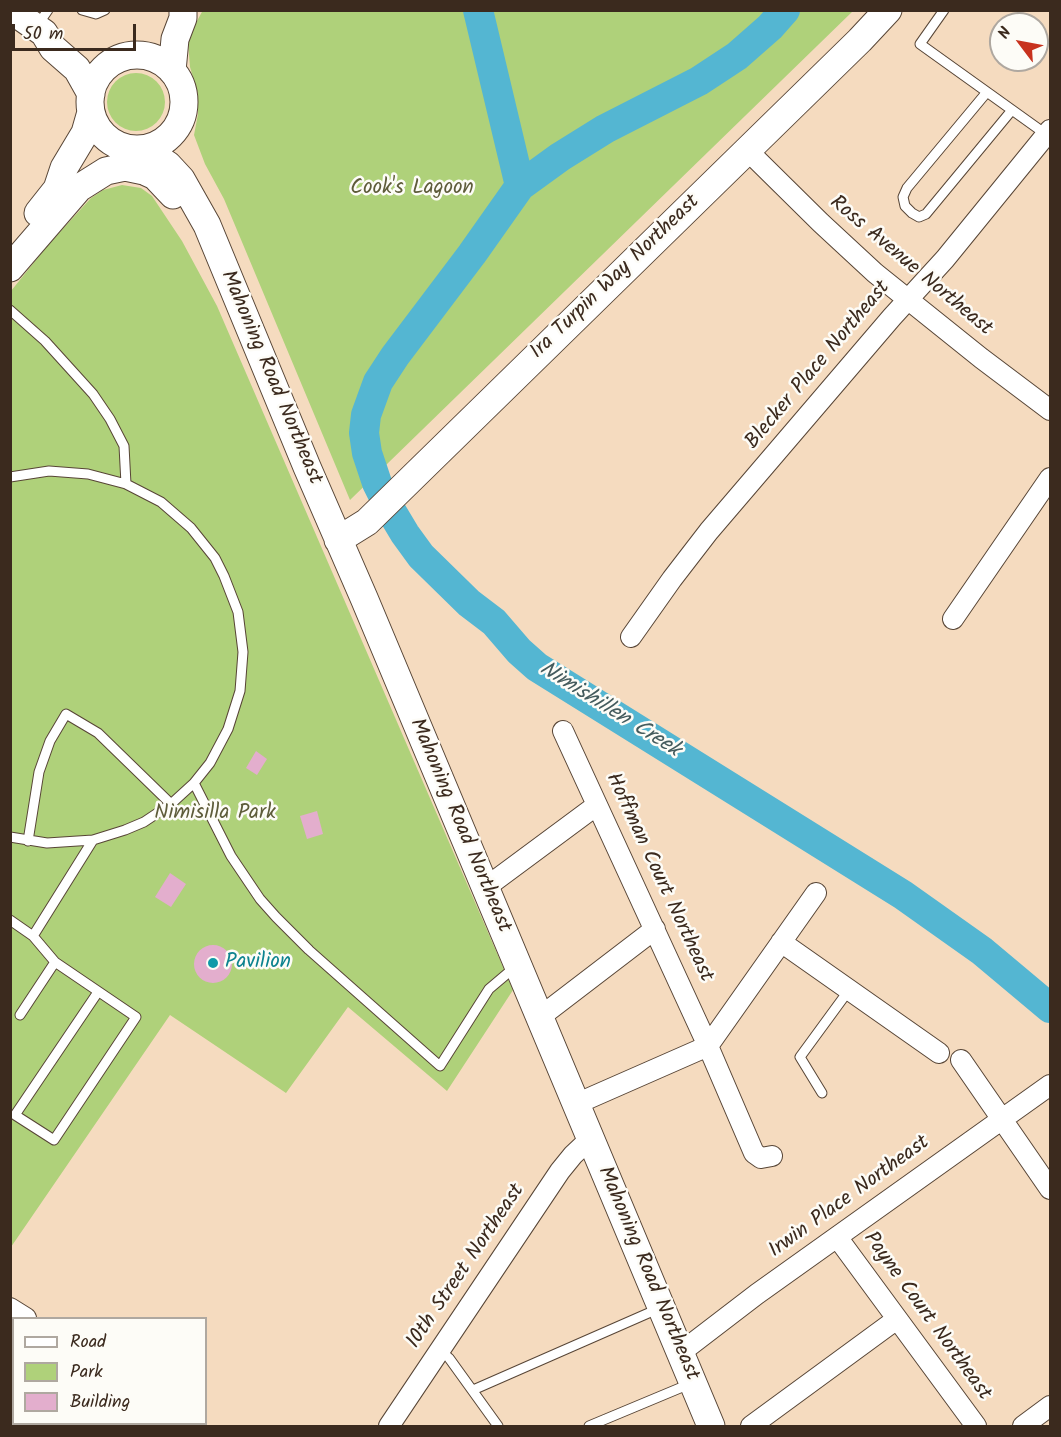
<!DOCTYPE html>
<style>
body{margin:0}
#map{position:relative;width:1061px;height:1437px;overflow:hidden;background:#f5dbbf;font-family:Kalam,sans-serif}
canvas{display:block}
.frame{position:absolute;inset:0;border:12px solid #3b2a1e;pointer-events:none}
.legend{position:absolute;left:12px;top:1317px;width:195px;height:108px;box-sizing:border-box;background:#fdfcf7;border:2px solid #afa8a0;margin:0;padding:8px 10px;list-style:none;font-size:18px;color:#3b2a1e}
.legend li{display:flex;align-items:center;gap:12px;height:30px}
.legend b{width:30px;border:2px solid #afa8a0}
.north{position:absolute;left:989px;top:12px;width:60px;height:60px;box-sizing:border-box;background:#fdfcf7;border:2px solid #afa8a0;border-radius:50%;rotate:302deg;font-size:16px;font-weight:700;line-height:24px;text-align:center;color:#3b2a1e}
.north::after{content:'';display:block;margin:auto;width:21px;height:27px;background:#c8321e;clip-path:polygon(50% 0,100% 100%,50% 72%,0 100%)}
.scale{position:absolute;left:12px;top:24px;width:124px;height:27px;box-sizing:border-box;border:3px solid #3b2a1e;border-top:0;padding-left:8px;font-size:18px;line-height:21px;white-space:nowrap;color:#3b2a1e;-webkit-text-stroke:4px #fdfcf7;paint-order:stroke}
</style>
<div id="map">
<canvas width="1061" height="1437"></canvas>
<div class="frame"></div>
<ul class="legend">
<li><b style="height:8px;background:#fff"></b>Road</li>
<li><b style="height:16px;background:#afd17a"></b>Park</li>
<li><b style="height:16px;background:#e3aecd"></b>Building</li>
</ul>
<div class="north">N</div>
<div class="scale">50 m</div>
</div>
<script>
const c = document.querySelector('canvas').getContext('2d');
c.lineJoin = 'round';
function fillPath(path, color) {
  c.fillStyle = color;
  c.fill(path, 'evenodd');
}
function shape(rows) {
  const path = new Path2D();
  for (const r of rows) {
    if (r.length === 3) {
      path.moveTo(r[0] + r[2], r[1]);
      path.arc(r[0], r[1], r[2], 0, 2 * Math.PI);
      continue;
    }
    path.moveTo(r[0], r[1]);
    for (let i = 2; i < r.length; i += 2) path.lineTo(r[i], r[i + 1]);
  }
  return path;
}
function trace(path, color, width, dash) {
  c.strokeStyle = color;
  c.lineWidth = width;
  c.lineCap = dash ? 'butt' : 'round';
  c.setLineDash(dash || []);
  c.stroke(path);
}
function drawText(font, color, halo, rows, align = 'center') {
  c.font = font + ' Kalam,sans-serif';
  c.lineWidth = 5;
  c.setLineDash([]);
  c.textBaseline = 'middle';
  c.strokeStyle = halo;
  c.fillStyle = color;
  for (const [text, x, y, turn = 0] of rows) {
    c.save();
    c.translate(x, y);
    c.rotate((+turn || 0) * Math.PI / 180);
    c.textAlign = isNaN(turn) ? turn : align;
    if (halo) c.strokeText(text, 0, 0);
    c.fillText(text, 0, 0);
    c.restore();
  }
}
const green = shape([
 [203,10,853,11,350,500,224,199,205,164,194,135,198,114,198,94,190,67,188,42,191,32],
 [136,102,29],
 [122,185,141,188,152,196,182,241,217,306,513,990,447,1091,348,1007,286,1093,170,1015,11,1247,11,291,48,245,91,198,103,190]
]);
const river = shape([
 [478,10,520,186],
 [785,10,770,27,737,56,699,81,605,129,560,157,520,186,472,254,395,356,378,382,366,415,364,433,367,453,377,483,390,509,405,534,421,556,469,603,494,622,519,651,537,667,903,895,982,951,1050,1008]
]);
const building = shape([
 [256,751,267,759,257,775,246,768],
 [317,811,323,834,307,839,300,816],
 [170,873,186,884,171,907,155,897],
 [213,964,19]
]);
const lane = shape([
 [82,10,96,14,105,10],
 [944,10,920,44,1047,135],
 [37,26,48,10],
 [987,92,907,188,903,197,905,206,912,213,919,217,926,214,1012,110],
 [10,310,45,341,74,373,93,394,110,419,124,446,126,484],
 [10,477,49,471,88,474,126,484,161,502,191,528,215,558,224,576,238,612,243,652,240,691,228,729,210,763,194,783,171,804,144,822,125,830,93,840,47,843,10,837],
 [194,783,231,856,260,899,276,917,309,950,440,1066,489,989,515,967],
 [28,841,39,772,50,741,66,714,98,733,171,804],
 [10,920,33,936,55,962,136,1017,54,1140,15,1115,98,992],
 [33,936,93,840],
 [20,1015,55,962],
 [822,1093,800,1057,849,990],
 [440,1350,449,1358,498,1426],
 [473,1390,660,1308],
 [10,1417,14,1412],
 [589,1426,692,1383]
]);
const street = shape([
 [747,150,821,223,875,273,981,358,1050,410],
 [953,619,1050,478],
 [631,637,672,579,709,531,892,317,945,259,1050,130],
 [563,731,708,1046,754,1153,761,1158,772,1156],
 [485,888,597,805],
 [781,942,939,1053],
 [540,1017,655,929],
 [961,1060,1050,1189],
 [576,1104,708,1046,816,893],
 [837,1237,976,1426],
 [10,1308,26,1318],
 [680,1353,757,1294,1050,1085],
 [182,1424,187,1426],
 [389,1426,560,1171,573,1155,590,1139],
 [751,1426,897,1319],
 [1023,1426,1050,1406]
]);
const secondary = shape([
 [11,10,44,33,53,48,77,69,91,94],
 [137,102,47],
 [172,71,175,39,183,18,183,10],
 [144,149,168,165,181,179,207,225,307,467,364,598,711,1426],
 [38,213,57,189,64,168,85,133,91,112],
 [10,268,79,188,106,171,125,167,144,171,155,176,173,195],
 [338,540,367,522,860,40,888,10]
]);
const markers = [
 [213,963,6,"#0f9aa8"]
];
const parkNames = [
 ["Cook's Lagoon",412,189],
 ["Nimisilla Park",215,814]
];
const streetNames = [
 ["Ross Avenue Northeast",910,267,40],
 ["Ira Turpin Way Northeast",616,278,-44],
 ["Blecker Place Northeast",819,366,-50],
 ["Mahoning Road Northeast",270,378,67],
 ["Mahoning Road Northeast",459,826,67],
 ["Hoffman Court Northeast",658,878,65],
 ["Irwin Place Northeast",850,1198,-36],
 ["10th Street Northeast",467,1267,-56],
 ["Mahoning Road Northeast",647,1274,67],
 ["Payne Court Northeast",926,1317,54]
];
const cultureNames = [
 ["Pavilion",225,963]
];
const waterNames = [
 ["Nimishillen Creek",609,711,32]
];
fillPath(green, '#afd17a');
trace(river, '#54b6d2', 30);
fillPath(building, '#e3aecd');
trace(lane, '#574536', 11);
trace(street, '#574536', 22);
trace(secondary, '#574536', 29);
trace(lane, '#fff', 9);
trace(street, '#fff', 20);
trace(secondary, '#fff', 27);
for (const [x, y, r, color] of markers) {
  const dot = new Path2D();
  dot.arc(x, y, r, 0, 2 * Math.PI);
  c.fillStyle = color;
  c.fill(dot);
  trace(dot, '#fdfcf7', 2);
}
drawText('21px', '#5e5c3a', '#fdfcf7', parkNames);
drawText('21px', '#3b2a1e', '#fdfcf7', streetNames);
drawText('21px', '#0d838f', '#fdfcf7', cultureNames, 'left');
drawText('italic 22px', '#445b5d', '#fdfcf7', waterNames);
</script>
